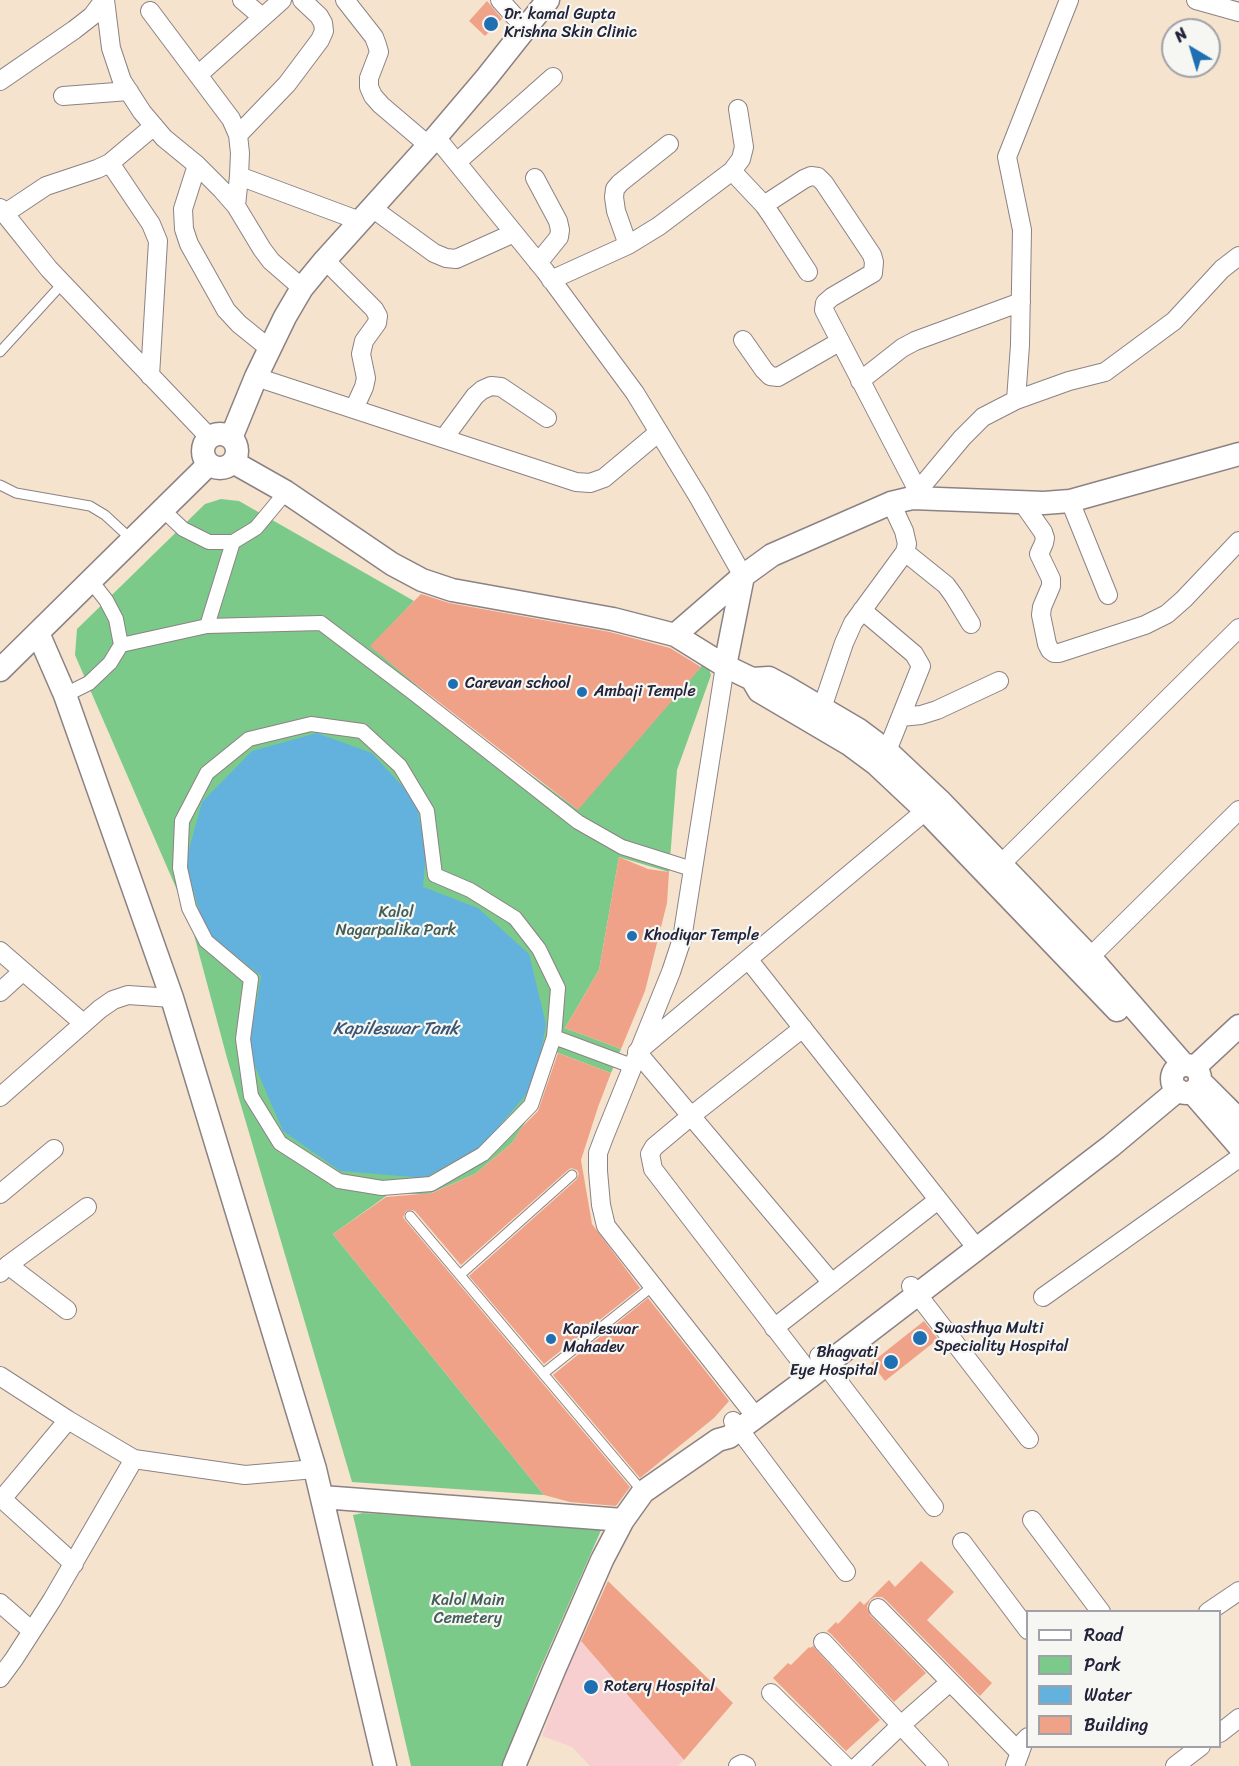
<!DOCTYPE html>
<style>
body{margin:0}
#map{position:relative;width:1239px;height:1766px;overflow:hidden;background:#f5e3cd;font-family:Sriracha,sans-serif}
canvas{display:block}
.legend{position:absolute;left:1026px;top:1610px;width:195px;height:138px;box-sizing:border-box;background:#f6f6f2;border:2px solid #a1a1a9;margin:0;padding:8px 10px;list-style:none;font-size:18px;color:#22223b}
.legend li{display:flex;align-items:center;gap:12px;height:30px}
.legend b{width:30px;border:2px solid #a1a1a9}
.north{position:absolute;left:1161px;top:18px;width:60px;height:60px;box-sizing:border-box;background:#f6f6f2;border:2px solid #a1a1a9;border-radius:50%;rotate:322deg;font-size:16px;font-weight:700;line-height:24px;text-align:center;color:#22223b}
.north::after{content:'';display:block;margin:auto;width:21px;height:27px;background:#1f6fb2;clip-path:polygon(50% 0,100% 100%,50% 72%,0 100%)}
</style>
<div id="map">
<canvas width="1239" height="1766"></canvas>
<ul class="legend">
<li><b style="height:8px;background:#fff"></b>Road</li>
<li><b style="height:16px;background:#7cca8a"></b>Park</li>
<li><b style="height:16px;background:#63b2dd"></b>Water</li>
<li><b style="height:16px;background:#f0a288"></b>Building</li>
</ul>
<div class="north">N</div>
</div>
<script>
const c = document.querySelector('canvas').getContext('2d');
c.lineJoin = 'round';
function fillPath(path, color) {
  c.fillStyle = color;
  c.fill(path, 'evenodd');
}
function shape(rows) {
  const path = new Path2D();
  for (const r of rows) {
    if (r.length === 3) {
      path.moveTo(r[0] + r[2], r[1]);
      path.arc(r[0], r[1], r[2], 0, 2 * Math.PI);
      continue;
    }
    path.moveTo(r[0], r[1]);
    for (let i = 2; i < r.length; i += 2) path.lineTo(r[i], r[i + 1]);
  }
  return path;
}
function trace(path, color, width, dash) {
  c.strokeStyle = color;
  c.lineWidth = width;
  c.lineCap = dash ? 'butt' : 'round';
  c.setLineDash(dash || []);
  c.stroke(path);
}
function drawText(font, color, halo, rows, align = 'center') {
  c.font = font + ' Sriracha,sans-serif';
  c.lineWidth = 4.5;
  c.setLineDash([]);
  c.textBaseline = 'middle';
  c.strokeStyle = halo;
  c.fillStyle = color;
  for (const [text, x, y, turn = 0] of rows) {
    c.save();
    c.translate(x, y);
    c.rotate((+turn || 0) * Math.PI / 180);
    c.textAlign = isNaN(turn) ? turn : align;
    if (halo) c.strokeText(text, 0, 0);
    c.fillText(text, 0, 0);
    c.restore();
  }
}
const built = shape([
 [579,1639,684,1760,678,1766,590,1766,572,1747,542,1736]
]);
const green = shape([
 [221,499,239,501,414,601,371,646,461,723,577,809,706,661,711,675,677,770,669,872,619,857,599,970,565,1028,621,1049,611,1073,553,1051,537,1104,512,1143,475,1174,429,1194,389,1194,333,1234,544,1495,352,1482,227,1058,190,920,75,655,77,629,205,504],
 [363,1513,602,1528,537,1676,503,1766,411,1766,353,1515]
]);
const water = shape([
 [317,733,372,753,416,801,426,855,423,887,478,908,529,954,546,1024,536,1083,482,1146,424,1178,340,1171,283,1131,248,1050,261,976,206,932,185,864,202,802,252,751]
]);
const building = shape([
 [487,1,502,19,485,36,469,21],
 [421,594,449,603,610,632,670,648,701,667,578,810,408,678,370,646],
 [619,857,648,869,669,872,667,903,645,991,621,1049,565,1028,599,970],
 [558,1053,611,1073,598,1107,581,1160,592,1224,640,1288,544,1364,469,1276,576,1180,579,1174,577,1170,571,1168,568,1170,461,1265,415,1211,412,1210,406,1211,403,1217,405,1220,630,1487,616,1506,570,1502,544,1495,333,1234,386,1197,432,1193,475,1174,512,1143,522,1127,538,1111],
 [648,1298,729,1401,714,1418,640,1478,553,1375],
 [924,1321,938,1339,885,1381,871,1363],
 [921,1561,954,1592,927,1620,992,1683,980,1696,886,1600,882,1597,875,1597,870,1600,867,1606,870,1615,926,1673,894,1702,831,1634,827,1631,836,1622,838,1624,860,1601,864,1605,889,1580,895,1587],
 [608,1581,733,1703,684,1760,581,1641],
 [813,1646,880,1720,846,1751,773,1678,788,1663,791,1665,809,1647,810,1648]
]);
const service = shape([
 [0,352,62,284],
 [0,485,16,493,90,506,105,515,131,539],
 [410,1216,643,1492],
 [460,1275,572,1175],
 [544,1373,653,1286]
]);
const pedestrian = shape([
 [163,510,183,529,209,542,233,542,256,528,286,492],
 [207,626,233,542],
 [121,645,207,626,321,623,412,692,578,822,622,847,692,869],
 [65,695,89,683,110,663,121,645,116,619,106,600,91,581],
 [554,1037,531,1105,483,1154,431,1184,382,1188,339,1181,280,1143,251,1096,243,1039,251,979,206,941,189,908,180,868,182,821,207,773,249,739,311,724,362,731,400,766,427,811,435,875,470,890,515,918,539,949,558,988,554,1037,632,1066]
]);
const minor = shape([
 [105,0,111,48,122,81,142,112,164,138,197,165,222,190,236,206,262,249,271,261,302,288],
 [242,0,262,17],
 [345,0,374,37,377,45,379,52,369,78,369,87,373,96,381,105,428,145],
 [500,0,525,28],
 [1196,0,1239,12],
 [150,11,231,119,238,135,240,153,239,176,236,206],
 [198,75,282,0],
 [0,81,74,30,92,16,104,0],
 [63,96,129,91],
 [238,135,287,84,320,40,324,31,323,23,319,16,302,0],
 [436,137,545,271,635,393,699,498,743,576],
 [457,162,553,77],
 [110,163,151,224,158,241,150,376],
 [197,165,183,209,184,229,189,244,226,310,239,324,270,349],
 [732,171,764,205,773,218,808,272],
 [239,176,360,221],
 [535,178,558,221,560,230,559,237,538,263],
 [764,205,804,179,811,176,818,177,824,183,872,255,874,262,873,273,832,297,825,303,824,310,918,491],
 [0,208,49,269,210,438],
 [372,208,434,253,446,258,456,259,514,233],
 [4,214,46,186,97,169,110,163,154,126],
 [628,245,616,211,614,197,615,189,620,183,669,144],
 [325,260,374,309,378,316,377,323,364,341,361,354,366,378,364,387,354,409],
 [551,280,628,245,659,226,732,171,741,159,744,147,738,109],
 [743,340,764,370,770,376,778,377,839,342],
 [256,377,576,482,590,483,604,478,659,432],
 [860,381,902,348,915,341,1021,302],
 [1016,400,1020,345,1022,230,1007,157,1069,0],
 [444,438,475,396,482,390,491,386,501,387,547,418],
 [912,498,962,438,983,417,1016,400,1069,381,1105,372,1174,321,1222,269,1239,256],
 [1070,501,1108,595],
 [1022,502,1043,532,1045,538,1044,543,1039,554,1051,579,1051,586,1042,607,1041,615,1047,644,1050,650,1054,653,1059,653,1145,625,1167,614,1184,599,1239,541],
 [905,552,946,585,954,596,971,624],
 [862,610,914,654,921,666,887,751],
 [725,666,682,939,671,972,604,1137,598,1153,598,1171,601,1205,606,1226,749,1408],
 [822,708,844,643,853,623,905,552,907,544,904,531,891,503],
 [901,717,921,715,937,710,999,681],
 [1000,865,1239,628],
 [0,951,83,1023],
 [1090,957,1239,810],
 [748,959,971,1241],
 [0,992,23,971],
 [803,1028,691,1116,654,1147,650,1154,653,1169,805,1367],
 [0,1097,100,1009,113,1000,128,995,172,998],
 [0,1194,54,1149],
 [8,1265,67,1310],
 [0,1273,8,1265,87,1207],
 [832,1283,637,1052,936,802],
 [911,1286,1029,1439],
 [1043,1297,1239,1158],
 [774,1328,938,1200],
 [819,1356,934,1507],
 [0,1376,68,1420,134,1459,245,1475,315,1469],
 [733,1421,846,1572],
 [0,1497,74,1564],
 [2,1499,68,1420],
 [1032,1520,1101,1612],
 [962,1542,1028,1630],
 [0,1603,32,1631],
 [878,1608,1020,1753],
 [1208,1612,1239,1591],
 [823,1642,939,1766],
 [0,1678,14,1659,52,1600,134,1459],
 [771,1693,845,1766],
 [1220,1733,1239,1718],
 [738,1766,742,1764,746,1766],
 [858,1766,901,1725,950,1682],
 [1015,1766,1024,1741,1028,1737],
 [1175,1766,1201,1746]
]);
const tertiary = shape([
 [220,451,17],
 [231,438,256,377,285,317,302,288,325,260,436,137,487,77,548,0],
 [233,462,286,492,392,564,422,580,452,590,613,619,675,635,725,666,752,679,769,678,786,687,859,730,887,751,939,800,1090,957,1184,1065],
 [38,633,65,695,172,998,315,1469,385,1766],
 [675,635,743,576,772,555,891,503,912,498,1044,503,1070,501,1239,454],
 [725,666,743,576],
 [0,670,209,464],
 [752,679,759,691,849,744,876,764,926,811,1117,1010],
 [1186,1079,14],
 [1195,1067,1239,1026],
 [1204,1085,1239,1120],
 [1192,1092,1239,1146],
 [322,1497,623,1520],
 [514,1766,554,1670,602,1560,623,1520,643,1492,718,1440,729,1437,811,1376,1111,1146,1178,1090]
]);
const markers = [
 [491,24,8,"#1f6fb2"],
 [453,684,6,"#1f6fb2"],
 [582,692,6,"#1f6fb2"],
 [632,936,6,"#1f6fb2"],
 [920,1338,8,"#1f6fb2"],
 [551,1339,6,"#1f6fb2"],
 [891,1362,8,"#1f6fb2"],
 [591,1687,8,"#1f6fb2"]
];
const poiNames = [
 ["Dr. kamal Gupta",504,15],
 ["Krishna Skin Clinic",504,33],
 ["Carevan school",465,684],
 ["Ambaji Temple",594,692],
 ["Khodiyar Temple",644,936],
 ["Swasthya Multi",934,1329],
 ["Speciality Hospital",934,1347],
 ["Kapileswar",563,1330],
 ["Mahadev",563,1348],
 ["Bhagvati",878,1353,"right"],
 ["Eye Hospital",878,1371,"right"],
 ["Rotery Hospital",604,1687]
];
const parkNames = [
 ["Kalol",396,913],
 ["Nagarpalika Park",396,931],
 ["Kalol Main",468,1601],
 ["Cemetery",468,1619]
];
const waterNames = [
 ["Kapileswar Tank",396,1029]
];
fillPath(built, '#f7cfd0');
fillPath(green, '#7cca8a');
fillPath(water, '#63b2dd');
fillPath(building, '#f0a288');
trace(service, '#8c8284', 11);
trace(pedestrian, '#8c8284', 16);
trace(minor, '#8c8284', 20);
trace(tertiary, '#8c8284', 25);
trace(service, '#fff', 9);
trace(pedestrian, '#fff', 14);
trace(minor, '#fff', 18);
trace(tertiary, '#fff', 22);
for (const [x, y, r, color] of markers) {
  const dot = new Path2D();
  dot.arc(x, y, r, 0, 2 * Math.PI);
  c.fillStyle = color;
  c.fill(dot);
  trace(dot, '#f6f6f2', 2);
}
drawText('16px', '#22223b', '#f6f6f2', poiNames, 'left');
drawText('16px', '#425d57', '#f6f6f2', parkNames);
drawText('italic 18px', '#395474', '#f6f6f2', waterNames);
</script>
